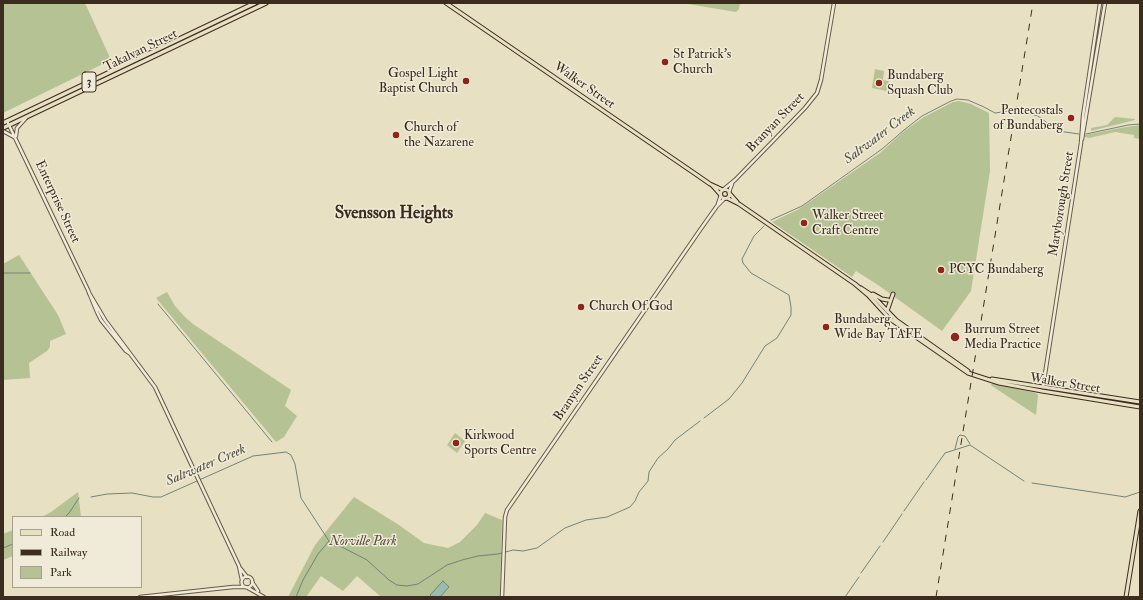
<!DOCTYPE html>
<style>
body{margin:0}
#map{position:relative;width:1143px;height:600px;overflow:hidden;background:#e8e0c3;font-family:"IM FELL Double Pica",serif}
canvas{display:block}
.frame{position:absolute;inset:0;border:4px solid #3c2c1f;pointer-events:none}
.legend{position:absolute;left:12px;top:516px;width:130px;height:72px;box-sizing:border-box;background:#f0ebd8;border:1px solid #a89f8e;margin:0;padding:5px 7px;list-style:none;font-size:12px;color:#3c2c1f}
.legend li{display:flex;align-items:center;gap:8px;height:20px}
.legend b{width:20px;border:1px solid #a89f8e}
</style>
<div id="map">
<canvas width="1143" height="600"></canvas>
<div class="frame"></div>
<ul class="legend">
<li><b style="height:5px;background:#e8e0c3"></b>Road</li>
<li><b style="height:5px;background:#3c2c1f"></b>Railway</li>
<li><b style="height:11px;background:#b5c294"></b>Park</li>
</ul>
</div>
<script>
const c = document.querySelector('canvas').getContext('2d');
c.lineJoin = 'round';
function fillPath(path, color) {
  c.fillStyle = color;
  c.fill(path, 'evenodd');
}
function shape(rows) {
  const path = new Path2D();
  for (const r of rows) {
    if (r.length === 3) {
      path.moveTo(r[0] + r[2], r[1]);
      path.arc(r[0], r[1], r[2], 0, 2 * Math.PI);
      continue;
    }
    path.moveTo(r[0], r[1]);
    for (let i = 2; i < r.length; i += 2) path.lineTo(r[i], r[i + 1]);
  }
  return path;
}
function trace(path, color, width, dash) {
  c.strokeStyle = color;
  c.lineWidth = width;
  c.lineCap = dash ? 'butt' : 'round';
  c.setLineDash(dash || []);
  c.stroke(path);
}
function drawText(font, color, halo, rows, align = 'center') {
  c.font = font + ' "IM FELL Double Pica",serif';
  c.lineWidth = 3;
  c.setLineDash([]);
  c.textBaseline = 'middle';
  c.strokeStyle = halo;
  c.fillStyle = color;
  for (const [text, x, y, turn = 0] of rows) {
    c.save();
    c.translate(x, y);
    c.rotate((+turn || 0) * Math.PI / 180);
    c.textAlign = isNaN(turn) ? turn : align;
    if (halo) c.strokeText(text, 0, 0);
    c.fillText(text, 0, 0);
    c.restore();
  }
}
const green = shape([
 [3,3,85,3,111,60,3,113],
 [682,3,740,3,739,9,736,12],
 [875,69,884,71,883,80,889,81,887,91,872,88],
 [959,101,971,104,989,113,990,171,971,291,942,331,878,285,856,271,852,277,772,222,799,209,880,153,904,131,924,117,953,102],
 [1115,117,1135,119,1135,120,1091,131,1091,128,1107,125],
 [1140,125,1140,139,1134,138,1134,135,1115,132,1089,138,1085,137,1085,135,1120,128],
 [19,255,58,315,66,334,50,341,50,347,47,351,29,363,30,378,3,380,3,264],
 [167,292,175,306,185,317,193,324,291,390,285,406,297,416,284,437,276,442,156,298],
 [992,383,1036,393,1038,395,1036,415,992,386,991,384],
 [455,433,465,441,457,453,447,445],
 [78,492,81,517,42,517,51,512],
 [354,497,399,525,424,543,448,548,460,542,477,525,485,513,502,520,500,597,381,597,357,576,343,591,321,576,306,597,288,597,315,545],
 [13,530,13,556,3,560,3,534]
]);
const water = shape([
 [443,581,449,587,440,597,432,597,430,595,443,581]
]);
const stream = shape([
 [1022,112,1038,116,1058,131,1079,134],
 [1086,134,1128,125,1140,124],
 [771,220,802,206,882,149,904,130,922,116,951,101,957,99,968,100,984,107,995,113,1009,111],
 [3,273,30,273],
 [158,304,272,442],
 [704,418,729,399,742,383,765,346,777,338,791,315,791,307,789,295,751,273,743,263,742,259,754,236,764,226],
 [955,449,958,437,960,435,965,436,970,444],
 [926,480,945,453,970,445,1024,481],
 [1032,483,1119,496,1125,497,1140,492],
 [91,497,107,494,132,493,153,497,161,497,253,456,286,452,291,455,295,464,301,498,329,541,335,546,340,546,367,560,389,580,397,585,407,586,418,584,447,565,462,560,478,556,498,554,513,550,523,551,537,548,565,528,586,520,607,517,630,507,635,501,639,492,648,481,649,472,658,458,668,449,675,440,700,421],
 [904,511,924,482],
 [65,517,69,513,79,498],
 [883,542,902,514],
 [3,548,13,544],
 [861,573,880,546],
 [296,597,303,580,318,554,329,541],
 [845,597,859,577]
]);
const minor = shape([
 [7,121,88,290,97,312,101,320,126,351,129,353],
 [3,131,14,137],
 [16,136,17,128,26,118],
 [1082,139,1105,3],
 [724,189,735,180,772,142,805,108,817,93,821,80,834,3],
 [729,192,732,184],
 [718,204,721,195],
 [89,293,105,320,155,387,239,566,242,580],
 [1043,387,1081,143,1083,116,1100,3],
 [240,568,247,577],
 [247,582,5.5],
 [252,582,258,591],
 [248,588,264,597],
 [140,597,233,587,246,587],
 [502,597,505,517,507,510,700,230,717,206,725,198]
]);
const major = shape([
 [446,3,697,175,710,184,723,190],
 [712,185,720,194],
 [725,194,4.5],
 [729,193,737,202],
 [727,198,739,204,855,284,868,295,890,319,968,373,999,383,1042,391,1140,407],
 [861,288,873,296,896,320,968,371],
 [873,294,882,299,888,300],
 [887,311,893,294],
 [992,379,1140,402],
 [1126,597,1140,511]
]);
const highway = shape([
 [3,123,255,3],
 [3,128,266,3]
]);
const rail = shape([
 [936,597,1033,3]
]);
const markers = [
 [665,62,4,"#8f2418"],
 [466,81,4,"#8f2418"],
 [879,83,4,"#8f2418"],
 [1071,118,4,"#8f2418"],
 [396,135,4,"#8f2418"],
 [804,223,4,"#8f2418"],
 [941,270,4,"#8f2418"],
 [581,307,4,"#8f2418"],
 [826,327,4,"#8f2418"],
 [955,337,5,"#8f2418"],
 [456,443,4,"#8f2418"]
];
const shields = [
 [89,82,14]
];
const shieldNames = [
 ["3",89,82]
];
const streetNames = [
 ["Takalvan Street",141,51,-26],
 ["Walker Street",584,86,35],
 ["Branyan Street",776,123,-46],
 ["Enterprise Street",57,202,65],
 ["Maryborough Street",1062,204,-81],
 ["Walker Street",1065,384,9],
 ["Branyan Street",579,388,-56]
];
const poiNames = [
 ["St Patrick's",673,55],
 ["Church",673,70],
 ["Gospel Light",458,74,"right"],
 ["Baptist Church",458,89,"right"],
 ["Bundaberg",887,76],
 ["Squash Club",887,91],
 ["Pentecostals",1063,111,"right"],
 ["of Bundaberg",1063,126,"right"],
 ["Church of",404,128],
 ["the Nazarene",404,143],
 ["Walker Street",812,216],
 ["Craft Centre",812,231],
 ["PCYC Bundaberg",949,270],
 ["Church Of God",589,307],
 ["Bundaberg",834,320],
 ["Wide Bay TAFE",834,335],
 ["Burrum Street",964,330],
 ["Media Practice",964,345],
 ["Kirkwood",464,436],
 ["Sports Centre",464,451]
];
const parkNames = [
 ["Norville Park",363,542]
];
const waterNames = [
 ["Saltwater Creek",880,136,-37],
 ["Saltwater Creek",206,466,-23]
];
const districtNames = [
 ["Svensson Heights",394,214]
];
fillPath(green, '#b5c294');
fillPath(water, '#97bdb3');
trace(water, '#738378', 1);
trace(stream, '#738378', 1);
trace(minor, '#675948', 4.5);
trace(major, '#3c2c1f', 5);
trace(highway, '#3c2c1f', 5.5);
trace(minor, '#f0ebd8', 2.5);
trace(major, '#e8e0c3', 3);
trace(highway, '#e8e0c3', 3.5);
trace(rail, '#3c2c1f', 1, [7, 7]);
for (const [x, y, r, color] of markers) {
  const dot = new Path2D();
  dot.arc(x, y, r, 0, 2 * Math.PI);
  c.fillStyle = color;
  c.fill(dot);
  trace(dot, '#f0ebd8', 1.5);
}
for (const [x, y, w] of shields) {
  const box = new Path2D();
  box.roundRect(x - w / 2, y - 10, w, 20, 3);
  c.fillStyle = '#f0ebd8';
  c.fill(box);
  trace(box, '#3c2c1f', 1);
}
drawText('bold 12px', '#3c2c1f', null, shieldNames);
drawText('13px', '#3c2c1f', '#f0ebd8', streetNames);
drawText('13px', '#3c2c1f', '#f0ebd8', poiNames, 'left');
drawText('italic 13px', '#544a36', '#f0ebd8', parkNames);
drawText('italic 14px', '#535044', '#f0ebd8', waterNames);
drawText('bold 17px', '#3c2c1f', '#f0ebd8', districtNames);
</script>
